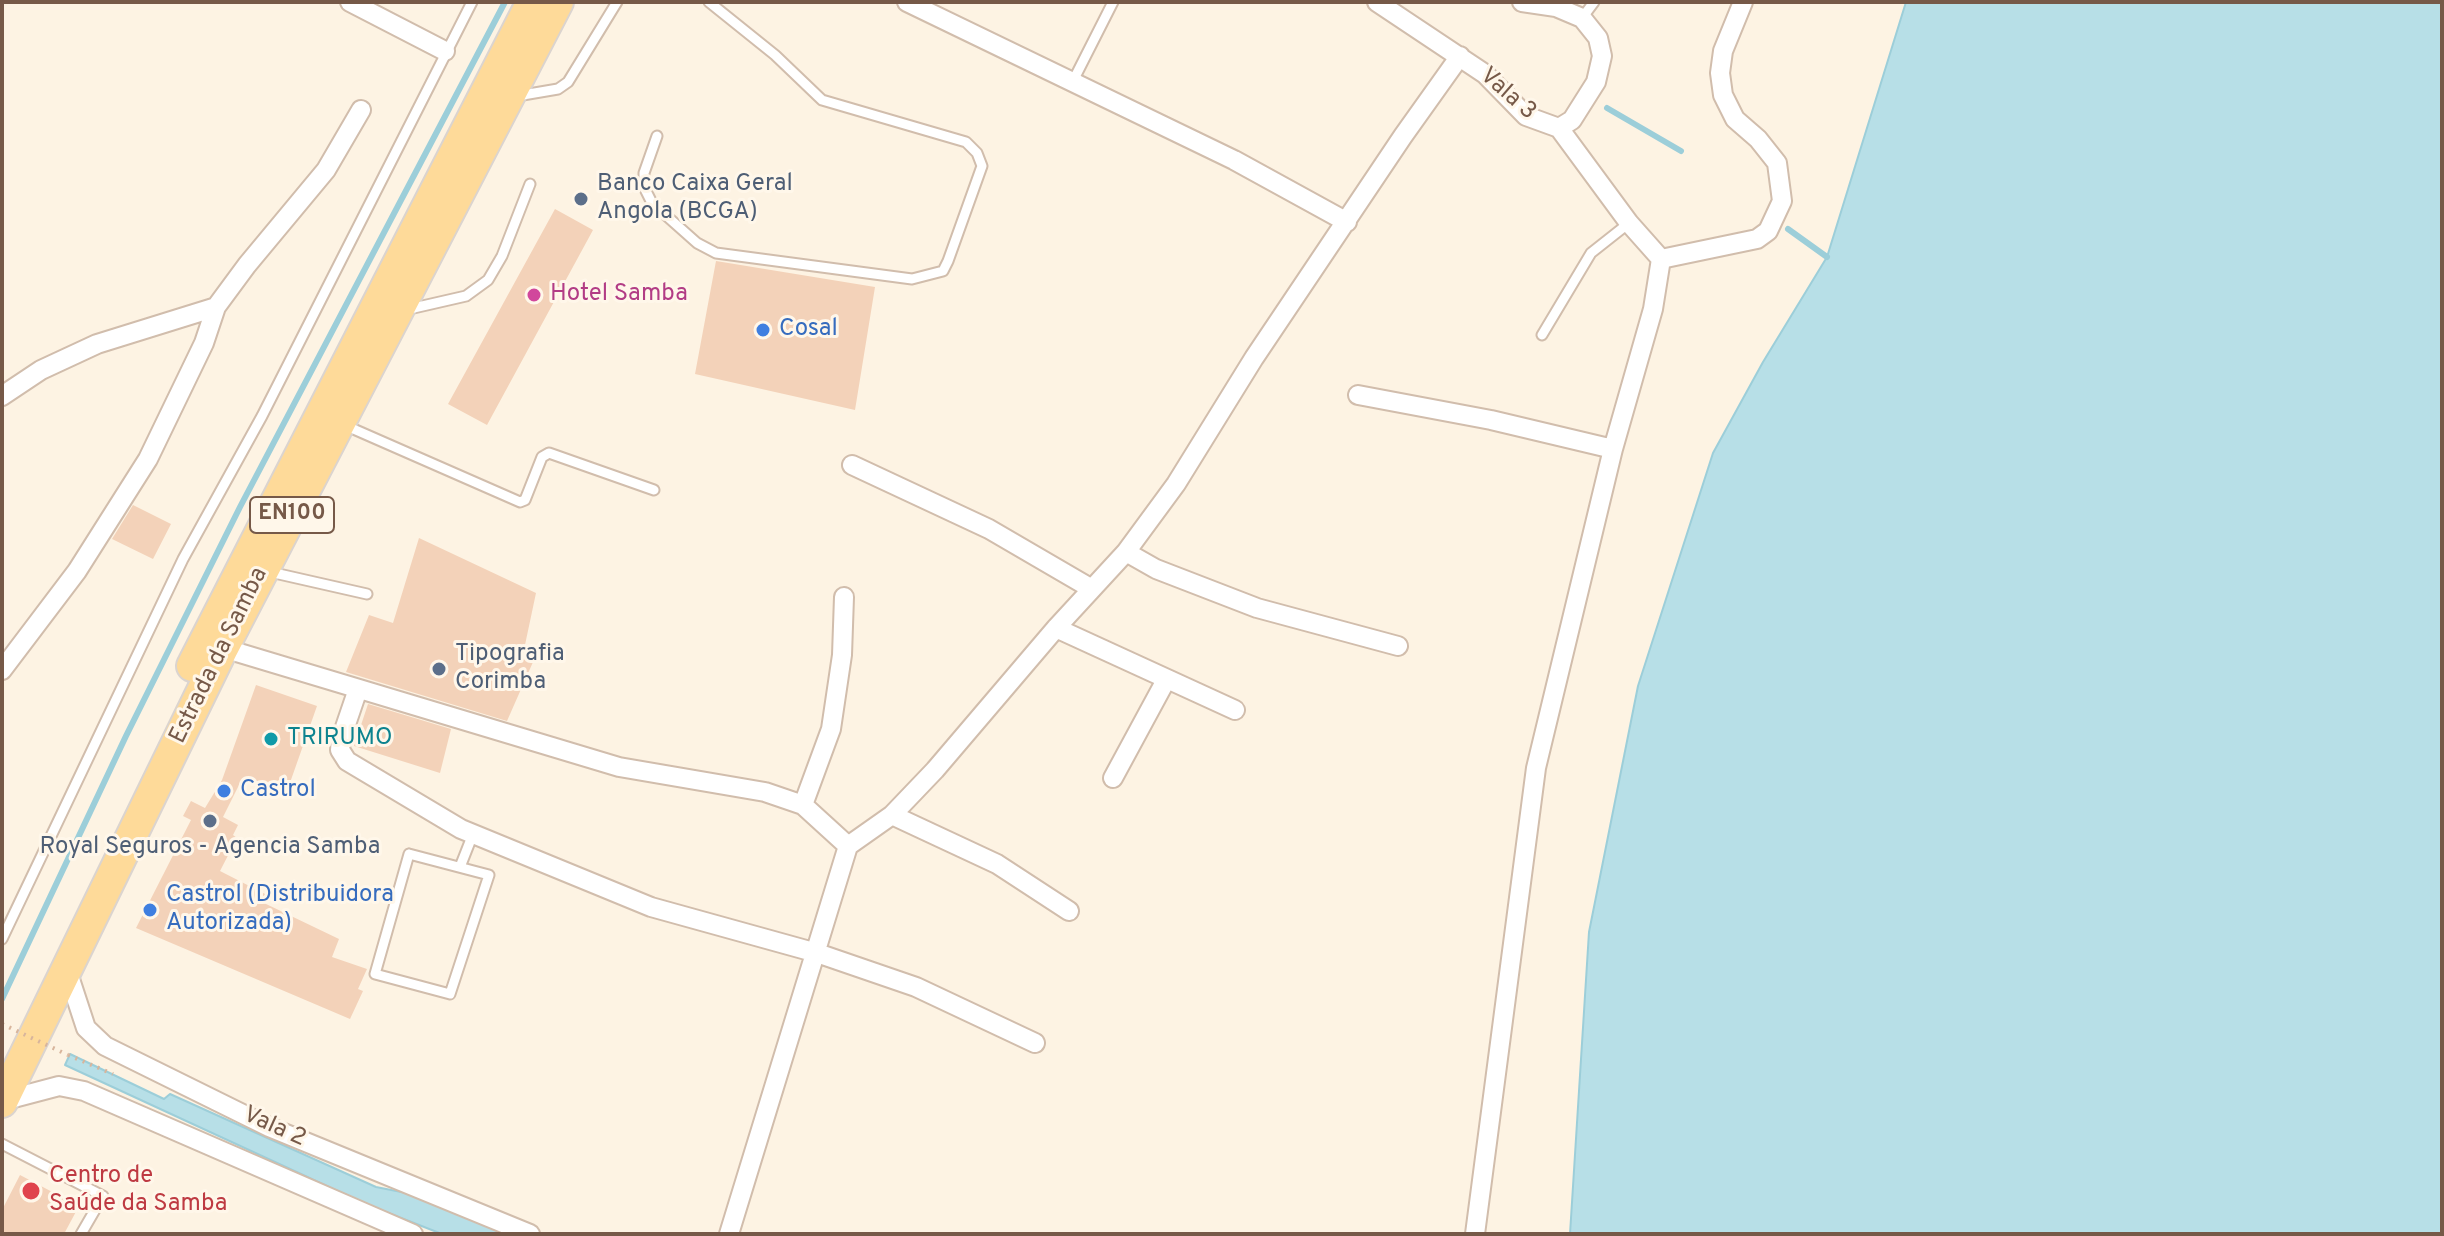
<!DOCTYPE html>
<meta charset="utf-8">
<style>
body{margin:0}
#map{position:relative;width:2444px;height:1236px;overflow:hidden;background:#fdf3e3;font-family:Overpass,sans-serif}
canvas{display:block}
.frame{position:absolute;inset:0;border:4px solid #765948;pointer-events:none}
</style>
<div id="map">
<canvas width="2444" height="1236"></canvas>
<div class="frame"></div>
</div>
<script>
const c = document.querySelector('canvas').getContext('2d');
c.lineJoin = 'round';
function fillPath(path, color) {
  c.fillStyle = color;
  c.fill(path, 'evenodd');
}
function shape(rows) {
  const path = new Path2D();
  for (const r of rows) {
    path.moveTo(r[0], r[1]);
    for (let i = 2; i < r.length; i += 2) path.lineTo(r[i], r[i + 1]);
  }
  return path;
}
function trace(path, color, width, dash) {
  c.strokeStyle = color;
  c.lineWidth = width;
  c.lineCap = dash ? 'butt' : 'round';
  c.setLineDash(dash || []);
  c.stroke(path);
}
function drawText(font, color, halo, rows, align = 'center') {
  c.font = font + ' Overpass,sans-serif';
  c.lineWidth = 6;
  c.setLineDash([]);
  c.textBaseline = 'middle';
  c.strokeStyle = halo;
  c.fillStyle = color;
  for (const [text, x, y, turn = 0] of rows) {
    c.save();
    c.translate(x, y);
    c.rotate((+turn || 0) * Math.PI / 180);
    c.textAlign = isNaN(turn) ? turn : align;
    if (halo) c.strokeText(text, 0, 0);
    c.fillText(text, 0, 0);
    c.restore();
  }
}
const water = shape([
 [1906,2,2442,2,2442,1234,1570,1234,1589,932,1638,686,1713,453,1763,362,1827,257,1906,2],
 [70,1054,164,1099,170,1094,376,1187,442,1200,520,1234,442,1234,368,1205,65,1065,70,1054]
]);
const stream = shape([
 [1607,108,1681,151],
 [1788,229,1827,257],
 [2,999,126,736,240,507,505,2]
]);
const building = shape([
 [555,209,593,230,487,425,448,404],
 [716,261,875,287,855,410,695,374],
 [133,505,171,524,153,559,112,539],
 [419,538,536,593,522,659,533,662,507,721,346,672,369,615,393,623],
 [256,685,317,706,286,794,242,779,223,817,238,825,233,835,237,838,220,871,267,895,264,903,339,939,332,957,367,969,358,989,363,991,350,1019,136,928,191,820,183,816,191,801,205,808,222,780],
 [368,704,451,729,440,773,354,746],
 [20,1175,79,1206,64,1234,2,1234,2,1210]
]);
const path = shape([
 [68,1055,113,1074]
]);
const service = shape([
 [1582,18,1594,2],
 [1073,81,1113,2],
 [517,96,558,89,568,82,617,2],
 [657,136,644,173,644,187,652,203,697,243,716,253,912,279,943,271,948,261,982,166,977,153,966,142,822,100,775,55,709,2],
 [405,310,466,296,488,280,502,256,530,184],
 [1542,335,1591,253,1629,223],
 [342,424,520,502,525,500,542,457,549,453,654,490],
 [270,572,367,594],
 [409,854,489,875,450,994,375,974,409,854],
 [460,867,473,834],
 [2,939,183,559,262,416,472,2],
 [2,1144,103,1196,81,1234]
]);
const minor = shape([
 [350,2,445,51],
 [907,2,1234,160,1347,222],
 [1377,2,1485,74,1526,116,1559,128,1572,120,1596,82,1602,56,1598,38,1582,18,1556,7,1522,2],
 [1559,128,1629,223,1661,259],
 [1358,395,1491,420,1613,449],
 [2,396,41,370,97,344,216,307],
 [852,465,989,529,1092,589],
 [1126,552,1156,569,1257,608,1398,646],
 [1056,628,1235,710],
 [223,648,619,767,765,792,803,805,848,846],
 [2,670,77,571,148,459,204,343,216,307,247,265,326,170,361,110],
 [358,689,341,739,340,750,347,761,461,829,651,907,817,953,916,987,1035,1043],
 [1113,778,1166,680],
 [803,805,831,729,842,655,844,597],
 [892,815,997,864,1069,911],
 [66,967,86,1028,105,1046,269,1127,530,1234],
 [2,1101,59,1086,84,1091,413,1234],
 [729,1234,848,846,892,815,935,770,1056,628,1126,552,1176,484,1254,358,1403,136,1460,56],
 [1475,1234,1536,768,1613,449,1653,309,1661,259,1757,239,1768,231,1782,201,1777,163,1758,139,1735,119,1723,95,1720,73,1723,51,1743,2]
]);
const primary = shape([
 [192,666,532,2],
 [2,1102,223,648,558,2]
]);
const pathBridge = shape([
 [2,1024,68,1055]
]);
const markers = [
 [581,199,8,"#5c6f8a"],
 [534,295,8,"#d1479c"],
 [763,330,8,"#3f7fe0"],
 [439,669,8,"#5c6f8a"],
 [271,739,8,"#0f9aa8"],
 [224,791,8,"#3f7fe0"],
 [210,821,8,"#5c6f8a"],
 [150,910,8,"#3f7fe0"],
 [31,1191,10,"#e0444e"]
];
const shields = [
 [292,515,84]
];
const shieldNames = [
 ["EN100",292,515]
];
const streetNames = [
 ["Vala 3",1507,95,41],
 ["Estrada da Samba",220,656,-64],
 ["Vala 2",274,1128,24]
];
const serviceNames = [
 ["Banco Caixa Geral",597,185],
 ["Angola (BCGA)",597,213],
 ["Tipografia",455,655],
 ["Corimba",455,683],
 ["Royal Seguros - Agencia Samba",210,848,"center"]
];
const hotelNames = [
 ["Hotel Samba",550,295]
];
const shopNames = [
 ["Cosal",779,330],
 ["Castrol",240,791],
 ["Castrol (Distribuidora",166,896],
 ["Autorizada)",166,924]
];
const cultureNames = [
 ["TRIRUMO",287,739]
];
const healthNames = [
 ["Centro de",49,1177],
 ["Saúde da Samba",49,1205]
];
fillPath(water, '#b7dfe7');
trace(water, '#9cced9', 2);
trace(stream, '#9cced9', 6);
fillPath(building, '#f3d2b9');
trace(service, '#d1bdac', 13);
trace(minor, '#d1bdac', 22);
trace(primary, '#dbd4cf', 34);
trace(path, '#d8b59c', 4, [2, 6]);
trace(service, '#fff', 9);
trace(minor, '#fff', 18);
trace(primary, '#feda99', 30);
trace(pathBridge, '#d8b59c', 4, [2, 6]);
for (const [x, y, r, color] of markers) {
  const dot = new Path2D();
  dot.arc(x, y, r, 0, 2 * Math.PI);
  c.fillStyle = color;
  c.fill(dot);
  trace(dot, '#fff7ea', 3);
}
for (const [x, y, w] of shields) {
  const box = new Path2D();
  box.roundRect(x - w / 2, y - 18, w, 36, 6);
  c.fillStyle = '#fff7ea';
  c.fill(box);
  trace(box, '#765948', 2);
}
drawText('bold 22px', '#765948', null, shieldNames);
drawText('24px', '#765948', '#fff7ea', streetNames);
drawText('24px', '#4e5e75', '#fff7ea', serviceNames, 'left');
drawText('24px', '#b23c85', '#fff7ea', hotelNames, 'left');
drawText('24px', '#366cbe', '#fff7ea', shopNames, 'left');
drawText('24px', '#0d838f', '#fff7ea', cultureNames, 'left');
drawText('24px', '#be3a42', '#fff7ea', healthNames, 'left');
</script>
